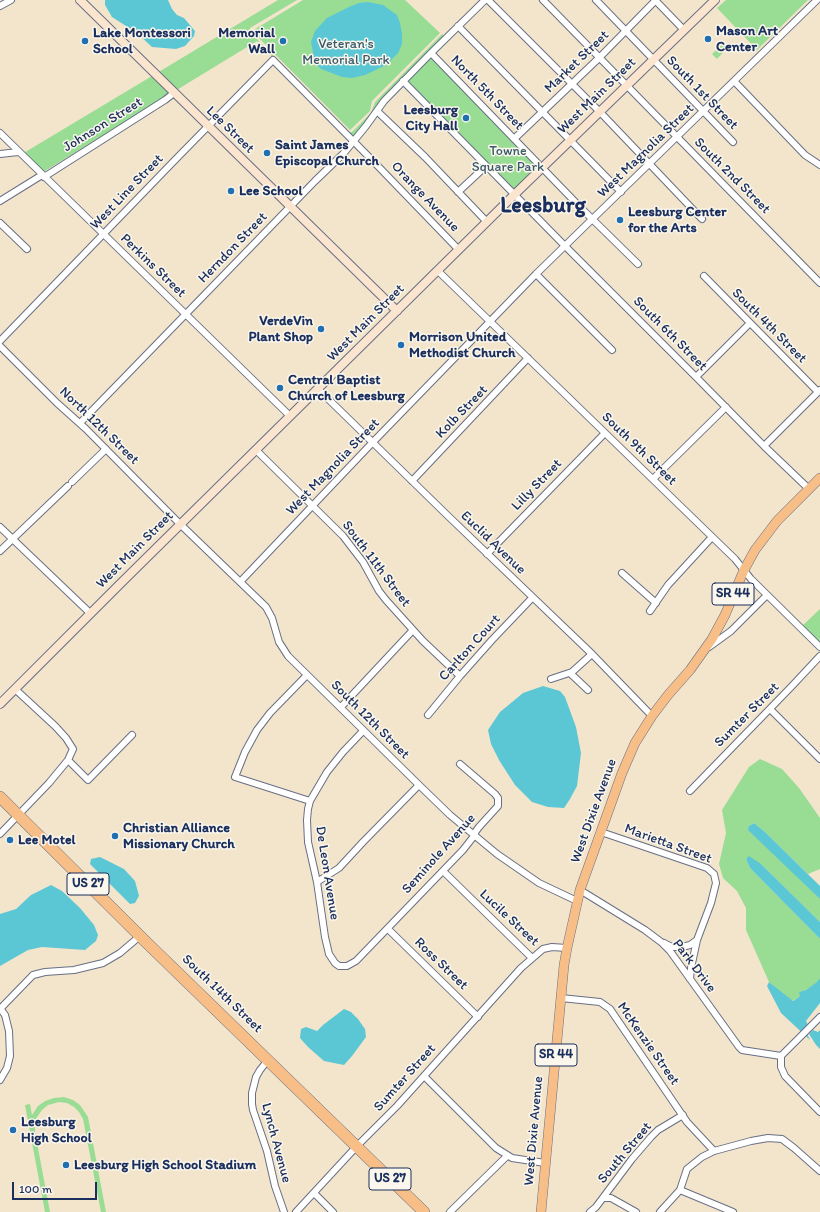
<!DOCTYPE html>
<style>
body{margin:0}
#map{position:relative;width:820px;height:1212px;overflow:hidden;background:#f3e5cc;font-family:Itim,sans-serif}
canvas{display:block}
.scale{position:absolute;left:12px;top:1182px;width:85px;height:18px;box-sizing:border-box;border:2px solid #1b2f5e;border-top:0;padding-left:5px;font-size:12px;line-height:14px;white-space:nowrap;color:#1b2f5e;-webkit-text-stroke:3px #fbf7ec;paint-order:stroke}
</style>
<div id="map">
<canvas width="820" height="1212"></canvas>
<div class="scale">100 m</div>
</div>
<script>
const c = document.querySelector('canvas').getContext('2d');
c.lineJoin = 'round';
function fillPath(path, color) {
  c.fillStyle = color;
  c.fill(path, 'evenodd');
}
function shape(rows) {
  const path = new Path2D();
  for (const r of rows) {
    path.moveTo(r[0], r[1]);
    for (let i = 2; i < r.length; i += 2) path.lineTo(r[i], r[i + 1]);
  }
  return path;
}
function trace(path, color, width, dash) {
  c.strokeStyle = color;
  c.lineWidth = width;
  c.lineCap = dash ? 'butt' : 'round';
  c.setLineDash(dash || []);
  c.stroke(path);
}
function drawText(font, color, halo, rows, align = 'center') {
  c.font = font + ' Itim,sans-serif';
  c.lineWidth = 3;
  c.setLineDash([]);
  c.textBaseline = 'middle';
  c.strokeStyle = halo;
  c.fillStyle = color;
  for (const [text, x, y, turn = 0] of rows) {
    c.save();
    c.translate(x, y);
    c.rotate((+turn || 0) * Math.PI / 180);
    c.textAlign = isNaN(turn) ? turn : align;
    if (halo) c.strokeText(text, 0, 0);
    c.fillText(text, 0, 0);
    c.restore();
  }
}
const green = shape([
 [278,0,297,0,250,28,250,32,349,132,352,132,371,113,375,102,442,34,446,38,381,105,380,113,353,140,257,41,175,91,157,73],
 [303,0,405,0,440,33,372,101,370,111,350,130,252,31],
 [726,0,808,0,757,50,717,8],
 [724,43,728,47,717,59,712,54],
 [431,58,539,167,514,190,408,81],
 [152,76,170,94,40,174,22,154],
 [820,609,820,646,801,627],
 [760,759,782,769,799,788,820,818,820,869,808,874,765,832,754,823,749,826,820,899,820,922,761,864,746,859,750,868,820,939,820,978,818,982,806,990,800,992,800,996,792,1001,769,982,746,930,746,908,737,891,723,878,719,864,726,833,722,810,749,767],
 [64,1097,73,1100,80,1105,88,1117,106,1212,101,1212,83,1119,79,1112,74,1107,67,1103,59,1102,48,1105,42,1110,37,1117,35,1124,35,1132,50,1212,45,1212,25,1105,30,1104,32,1115,38,1106,45,1101,54,1098]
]);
const water = shape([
 [105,0,168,0,172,9,177,15,184,18,195,31,194,36,185,46,176,49,152,47,137,33,112,17,105,5],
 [368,2,383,5,397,15,400,23,402,34,402,44,398,53,386,65,365,75,352,78,342,77,321,69,315,63,311,42,315,31,327,18,349,7,359,3],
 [543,686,560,691,565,697,576,727,581,753,577,786,570,799,564,808,548,807,532,802,515,785,499,760,491,744,488,730,500,712,523,693],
 [754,823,765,832,820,886,820,899,748,830,749,826],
 [749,856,761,864,820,922,820,939,750,868,746,859],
 [100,857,124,869,135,881,139,896,135,903,130,904,90,864,91,859],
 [51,885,62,891,80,908,94,925,98,935,96,941,85,950,42,947,28,950,0,966,0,914,16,909,31,895],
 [820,978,820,1003,806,1021,810,1029,807,1034,810,1040,781,1013,767,986,769,982,793,1001,800,996,799,992,806,990,817,982],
 [344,1009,351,1012,358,1019,365,1029,366,1037,352,1056,344,1065,324,1061,308,1047,300,1038,301,1029,306,1027,317,1031,323,1025],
 [813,1030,818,1032,820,1030,820,1049,816,1045,809,1034]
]);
const street = shape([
 [488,0,600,112,702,219],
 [543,0,820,283],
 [596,0,733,142],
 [655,0,684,30],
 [0,6,11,0],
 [458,26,621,192],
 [431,53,582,209,638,264],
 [403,81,565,246,696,377,764,446,809,489],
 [734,81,805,155,820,165],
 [377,111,425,157,487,222],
 [0,133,290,416],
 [514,139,599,58,655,1],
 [0,154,18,152],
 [44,177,165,100,174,93],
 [458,192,486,166],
 [0,201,42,175],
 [0,223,27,249],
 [438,271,735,559,751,579,820,647],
 [536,274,612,350],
 [704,276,818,392],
 [0,341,174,161,273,60,373,161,459,250],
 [0,346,57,403,86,429,180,524,266,607,272,618,279,642,288,656,419,785,450,815,497,854,539,883,577,901],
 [696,377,750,323],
 [318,389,447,515,592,654,652,716],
 [80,423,315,181,343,154,366,126,384,101,431,53,485,0],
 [764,446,820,390],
 [256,450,343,536,363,562,379,591,386,600,423,641,460,676],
 [653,479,726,407],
 [412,481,528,358],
 [72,482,106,449],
 [0,527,90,613],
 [0,551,68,486],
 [487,554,605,433],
 [622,573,656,603],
 [240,582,373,442,536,274,817,0],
 [650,611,668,585,712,537],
 [709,647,731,631,767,595],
 [570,673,588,690],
 [307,675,270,713,257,730,245,752,235,777,310,801],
 [551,679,572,672,592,654],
 [341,707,413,630],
 [770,709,820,759],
 [428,715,460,676,492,640,532,598],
 [363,731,343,752,327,772,310,801,308,809,307,820,308,842,317,882,325,937,329,954,335,963,339,966,347,966,356,961,463,850,474,836,476,831,479,827,498,806,498,798,495,794,460,764],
 [68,760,88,780,132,735],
 [690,791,792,686,820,656],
 [601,832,707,868,714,874,716,883,711,903,697,940,690,945,682,947,672,947,664,943],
 [0,834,49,783,68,760,73,749,66,738,55,726,15,689],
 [443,871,532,958],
 [317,882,339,868,363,842,419,785],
 [580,890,645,930,661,942,670,951,739,1047,742,1050,781,1056],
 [388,929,478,1017],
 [690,979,691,968,697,940],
 [561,998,600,1002,610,1009,687,1122,714,1151],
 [0,1008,5,1015,9,1031,10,1056,7,1068,0,1080],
 [0,1009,33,975,45,972,74,970,103,963,120,953,140,936],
 [781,1056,781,1067,785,1076,820,1112],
 [781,1056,820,1017],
 [268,1060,260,1070,256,1077,252,1093,252,1104,253,1110,267,1151,275,1186,284,1212],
 [424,1076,496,1148,512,1158,545,1163],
 [680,1190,733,1212],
 [314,1193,333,1212],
 [603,1198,611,1198,636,1212],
 [296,1212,357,1146,397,1106,521,968,543,949,552,947,567,948],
 [450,1212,507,1156],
 [590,1212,596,1207,632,1159,651,1137,658,1130,683,1115],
 [660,1212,680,1190,687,1169,702,1157,714,1151,751,1141,768,1138,782,1139,794,1148,820,1171]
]);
const secondary = shape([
 [80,0,397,311],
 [0,704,120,584,514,195,715,0]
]);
const primary = shape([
 [541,1212,564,965,567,948,580,890,622,773,635,743,652,716,668,695,690,670,712,639,725,615,744,570,755,550,777,521,820,478]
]);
const highway = shape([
 [0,797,146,942,424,1212]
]);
const markers = [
 [708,39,4,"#1f6fb2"],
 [85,41,4,"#1f6fb2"],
 [283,41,4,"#1f6fb2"],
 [466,118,4,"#1f6fb2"],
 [267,153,4,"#1f6fb2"],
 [231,191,4,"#1f6fb2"],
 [620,220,4,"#1f6fb2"],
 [321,329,4,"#1f6fb2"],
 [401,345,4,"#1f6fb2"],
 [280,388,4,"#1f6fb2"],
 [115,836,4,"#1f6fb2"],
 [10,840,4,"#1f6fb2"],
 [13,1130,4,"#1f6fb2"],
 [66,1165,4,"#1f6fb2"]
];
const shields = [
 [733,594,42],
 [88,884,42],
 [556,1055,42],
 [390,1179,42]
];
const shieldNames = [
 ["SR 44",733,594],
 ["US 27",88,884],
 ["SR 44",556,1055],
 ["US 27",390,1179]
];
const poiNames = [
 ["Mason Art",716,31],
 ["Center",716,47],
 ["Lake Montessori",93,33],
 ["School",93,49],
 ["Memorial",275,33,"right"],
 ["Wall",275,49,"right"],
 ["Leesburg",458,110,"right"],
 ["City Hall",458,126,"right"],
 ["Saint James",275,145],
 ["Episcopal Church",275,161],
 ["Lee School",239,191],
 ["Leesburg Center",628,212],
 ["for the Arts",628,228],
 ["VerdeVin",313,321,"right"],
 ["Plant Shop",313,337,"right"],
 ["Morrison United",409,337],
 ["Methodist Church",409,353],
 ["Central Baptist",288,380],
 ["Church of Leesburg",288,396],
 ["Christian Alliance",123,828],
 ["Missionary Church",123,844],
 ["Lee Motel",18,840],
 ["Leesburg",21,1122],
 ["High School",21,1138],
 ["Leesburg High School Stadium",74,1165]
];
const parkNames = [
 ["Veteran's",346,44],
 ["Memorial Park",346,60],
 ["Towne",508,151],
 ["Square Park",508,167]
];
const streetNames = [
 ["Market Street",577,62,-44],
 ["North 5th Street",487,93,46],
 ["South 1st Street",702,93,46],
 ["West Main Street",597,96,-44],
 ["Johnson Street",103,125,-32],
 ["Lee Street",230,130,44],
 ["West Magnolia Street",646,151,-44],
 ["South 2nd Street",732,176,45],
 ["West Line Street",127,192,-46],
 ["Orange Avenue",425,197,46],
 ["Herndon Street",233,248,-46],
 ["Perkins Street",153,266,44],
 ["West Main Street",366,323,-45],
 ["South 4th Street",769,326,45],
 ["South 6th Street",670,334,45],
 ["Kolb Street",462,412,-46],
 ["North 12th Street",99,426,44],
 ["South 9th Street",639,449,44],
 ["West Magnolia Street",333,467,-46],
 ["Lilly Street",537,485,-46],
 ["Euclid Avenue",493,543,44],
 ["West Main Street",135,550,-45],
 ["South 11th Street",376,564,53],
 ["Carlton Court",470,648,-48],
 ["Sumter Street",747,715,-45],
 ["South 12th Street",370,720,45],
 ["West Dixie Avenue",594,811,-70],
 ["Marietta Street",668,844,20],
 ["Seminole Avenue",439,854,-48],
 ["De Leon Avenue",327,873,81],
 ["Lucile Street",509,918,43],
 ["Ross Street",441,964,44],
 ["Park Drive",694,966,53],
 ["South 14th Street",222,994,44],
 ["McKenzie Street",648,1044,55],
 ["Sumter Street",405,1078,-48],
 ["West Dixie Avenue",534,1131,-85],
 ["Lynch Avenue",276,1143,75],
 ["South Street",625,1153,-50]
];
const townNames = [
 ["Leesburg",543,206]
];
fillPath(green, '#99dc94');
fillPath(water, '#5bc7d4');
trace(street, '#676f84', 8);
trace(secondary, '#676f84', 10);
trace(primary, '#676f84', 10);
trace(highway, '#676f84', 12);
trace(street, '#fff', 6);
trace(secondary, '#fce5cf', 8);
trace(primary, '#f7be87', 9);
trace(highway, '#f7be87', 11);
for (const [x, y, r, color] of markers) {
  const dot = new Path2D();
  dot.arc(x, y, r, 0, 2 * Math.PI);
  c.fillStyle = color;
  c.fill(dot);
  trace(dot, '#fbf7ec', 1.5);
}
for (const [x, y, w] of shields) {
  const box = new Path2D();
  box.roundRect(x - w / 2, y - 11, w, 22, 3);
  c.fillStyle = '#fbf7ec';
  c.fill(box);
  trace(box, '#1b2f5e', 1);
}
drawText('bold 13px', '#1b2f5e', null, shieldNames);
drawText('bold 14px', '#1b2f5e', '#fbf7ec', poiNames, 'left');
drawText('14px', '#3a5a6c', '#fbf7ec', parkNames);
drawText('14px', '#1b2f5e', '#fbf7ec', streetNames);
drawText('bold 22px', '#1b2f5e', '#fbf7ec', townNames);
</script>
